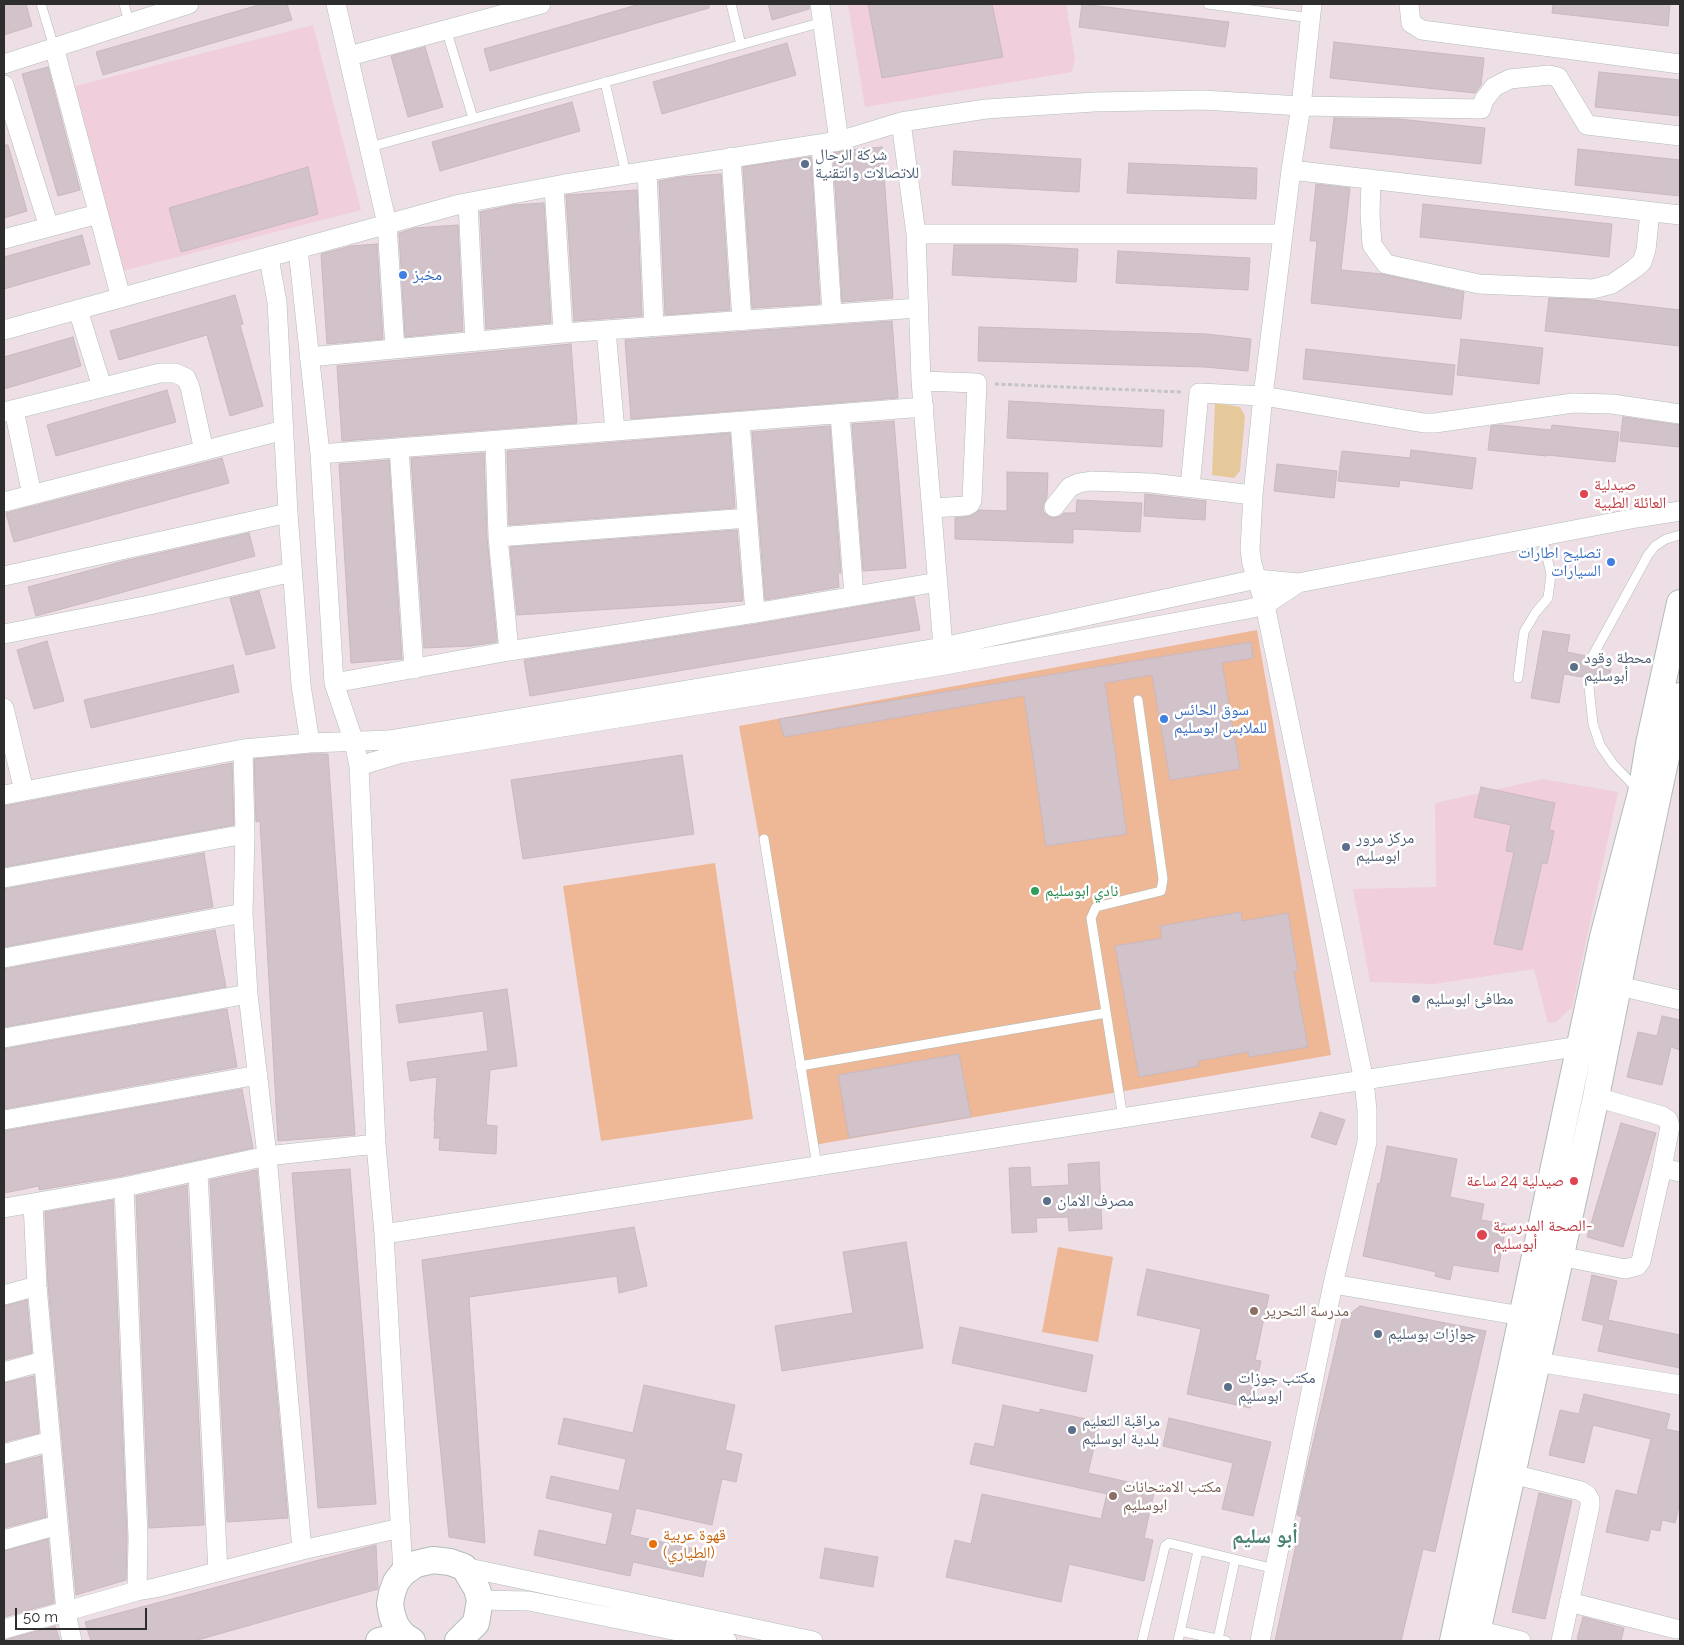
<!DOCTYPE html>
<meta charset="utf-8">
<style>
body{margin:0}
#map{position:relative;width:1684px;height:1645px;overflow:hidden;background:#eedfe6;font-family:Raleway,sans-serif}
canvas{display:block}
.frame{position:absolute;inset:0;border:5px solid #2d2d2d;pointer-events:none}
.scale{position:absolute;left:15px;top:1608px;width:132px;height:22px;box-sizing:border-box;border:2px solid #2d2d2d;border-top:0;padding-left:6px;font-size:15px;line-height:18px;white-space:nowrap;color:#2d2d2d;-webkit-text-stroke:4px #fff;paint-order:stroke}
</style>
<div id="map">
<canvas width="1684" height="1645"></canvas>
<div class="frame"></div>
<div class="scale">50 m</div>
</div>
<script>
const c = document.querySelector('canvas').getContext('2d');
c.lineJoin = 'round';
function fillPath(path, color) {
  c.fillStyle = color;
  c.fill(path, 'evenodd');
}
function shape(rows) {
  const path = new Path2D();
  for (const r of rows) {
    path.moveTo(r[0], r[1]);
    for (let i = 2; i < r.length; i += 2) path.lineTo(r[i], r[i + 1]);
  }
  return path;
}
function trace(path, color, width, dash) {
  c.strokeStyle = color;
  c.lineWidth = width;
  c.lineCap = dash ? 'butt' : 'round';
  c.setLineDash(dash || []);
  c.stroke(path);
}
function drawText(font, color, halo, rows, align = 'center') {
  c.font = font + ' Raleway,"Noto Naskh Arabic",sans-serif';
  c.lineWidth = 5;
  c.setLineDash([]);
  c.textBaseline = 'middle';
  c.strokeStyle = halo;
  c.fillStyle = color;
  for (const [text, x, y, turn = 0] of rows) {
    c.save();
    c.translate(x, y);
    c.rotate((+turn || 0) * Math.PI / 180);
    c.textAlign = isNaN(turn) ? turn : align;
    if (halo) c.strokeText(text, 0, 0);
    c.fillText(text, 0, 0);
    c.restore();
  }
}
const education = shape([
 [848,4,1066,4,1075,58,1072,72,865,107],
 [313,25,361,210,123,271,75,86],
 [1543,779,1618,792,1572,1007,1556,1022,1548,1023,1534,969,1434,984,1370,982,1353,889,1436,887,1435,803]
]);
const green = shape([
 [1215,403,1240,407,1245,416,1240,471,1234,478,1212,475]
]);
const pitch = shape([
 [1257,630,1331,1055,814,1145,739,726],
 [715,863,753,1119,601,1141,563,886],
 [1058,1247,1113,1257,1098,1342,1042,1332]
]);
const building = shape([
 [4,4,26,4,32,26,4,35,4,4],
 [262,4,287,4,292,20,103,75,96,52,262,4],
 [640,4,709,4,709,8,490,71,484,49,640,4],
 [768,4,809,4,809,9,772,20,768,4],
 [868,4,992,4,1003,57,882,78,868,4],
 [1082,4,1229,22,1225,47,1079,27,1082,4],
 [1553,4,1670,4,1668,26,1552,13,1553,4],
 [1334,42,1484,58,1481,85,1475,93,1330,78,1334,42],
 [787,43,796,75,662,114,653,82,787,43],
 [425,47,443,107,408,117,391,56,425,47],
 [48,67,80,190,58,196,22,74,48,67],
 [1599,72,1680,80,1680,116,1595,107,1599,72],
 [572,102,580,131,440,171,432,142,572,102],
 [1334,118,1399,119,1485,128,1481,164,1330,148,1334,118],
 [4,145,8,145,27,211,4,218,4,145],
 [882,147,893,298,842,302,833,153,848,150,882,147],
 [1578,149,1680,160,1680,196,1575,185,1578,149],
 [954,151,1081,159,1079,192,952,185,954,151],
 [809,157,811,157,820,304,752,308,743,167,809,157],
 [1129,163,1257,168,1256,199,1127,193,1129,163],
 [308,167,318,214,181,252,169,208,308,167],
 [721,174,730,310,665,315,659,181,681,177,721,174],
 [1316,184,1350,188,1341,270,1382,274,1464,292,1461,319,1311,303,1317,241,1310,241,1316,184],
 [637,190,642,316,574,321,566,195,637,190],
 [544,203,551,323,486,329,480,212,513,205,544,203],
 [1423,204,1612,224,1609,257,1420,237,1423,204],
 [458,225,463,331,405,337,399,233,415,228,458,225],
 [82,235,90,264,4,289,4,257,82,235],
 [377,244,383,339,327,344,321,254,351,246,377,244],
 [954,245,1009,245,1078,249,1076,282,952,275,954,245],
 [1118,251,1250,258,1248,290,1116,283,1118,251],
 [235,295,243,324,240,325,263,406,230,416,207,335,119,360,110,331,235,295],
 [1549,298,1593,300,1680,310,1680,346,1545,331,1549,298],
 [892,321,898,398,631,419,625,340,892,321],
 [979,327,1206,334,1251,339,1248,371,1205,367,978,361,979,327],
 [73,337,81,366,4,389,4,357,73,337],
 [1461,339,1543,348,1539,384,1457,375,1461,339],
 [571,344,577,423,342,441,337,366,571,344],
 [1306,349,1455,365,1452,395,1303,379,1306,349],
 [167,390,176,422,56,456,47,425,167,390],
 [1009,401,1164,410,1162,447,1007,438,1009,401],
 [1623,417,1680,425,1680,447,1620,441,1623,417],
 [894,421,906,568,863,571,852,424,894,421],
 [1500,425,1551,430,1552,425,1619,432,1615,462,1547,455,1546,456,1488,450,1491,426,1500,425],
 [830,426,841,573,838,573,839,587,765,600,752,432,830,426],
 [730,433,735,508,509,525,507,451,730,433],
 [1411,450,1476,458,1472,489,1400,480,1399,487,1338,481,1342,451,1410,458,1411,450],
 [484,453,487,537,497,642,471,646,424,648,411,458,484,453],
 [222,458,229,483,14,542,6,513,222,458],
 [389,460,402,659,351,663,339,464,389,460],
 [1277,464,1337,471,1334,498,1274,491,1277,464],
 [1007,472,1048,473,1047,497,1043,506,1043,511,1047,515,1052,518,1059,517,1064,513,1076,513,1077,500,1142,503,1140,532,1073,529,1073,543,955,539,955,518,971,516,979,510,1007,511,1007,472],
 [1145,494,1206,501,1205,520,1144,516,1145,494],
 [737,530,743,601,517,615,510,547,737,530],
 [249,533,255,556,36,616,28,587,124,561,249,533],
 [259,591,275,648,246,655,230,598,259,591],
 [914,597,920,630,530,696,524,660,757,624,914,597],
 [1543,631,1570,635,1567,652,1586,656,1586,660,1589,663,1595,663,1599,658,1612,660,1609,682,1594,679,1593,675,1590,672,1585,673,1582,677,1564,674,1559,703,1531,698,1543,631],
 [47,641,64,701,34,709,17,650,47,641],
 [1251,642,1253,658,1222,663,1240,769,1170,780,1152,675,1105,683,1127,834,1046,846,1024,696,784,737,779,719,1251,642],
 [233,665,239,692,91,728,84,700,233,665],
 [311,754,328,754,355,1135,278,1141,260,821,256,822,254,759,311,754],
 [682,755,694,834,523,859,511,780,682,755],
 [232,763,234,825,4,867,4,806,232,763],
 [1481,787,1555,803,1549,830,1554,831,1547,864,1542,863,1522,950,1494,944,1514,852,1506,851,1511,825,1474,817,1481,787],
 [204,853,213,907,4,947,4,889,204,853],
 [1241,912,1242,921,1288,913,1298,971,1294,971,1308,1047,1249,1057,1248,1052,1198,1061,1199,1066,1139,1077,1115,946,1162,938,1160,926,1241,912],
 [215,930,226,987,4,1027,4,969,215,930],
 [507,989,517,1066,490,1070,486,1125,497,1126,496,1154,439,1150,440,1138,434,1138,435,1121,434,1121,437,1077,410,1081,407,1062,488,1051,483,1011,399,1023,396,1005,507,989],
 [227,1009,237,1067,4,1109,4,1049,227,1009],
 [1662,1016,1680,1020,1680,1050,1671,1047,1662,1085,1627,1077,1638,1032,1657,1036,1662,1016],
 [959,1054,971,1117,849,1138,838,1075,959,1054],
 [242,1089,253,1148,122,1176,39,1190,39,1186,4,1193,4,1131,242,1089],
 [1320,1112,1345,1120,1336,1145,1311,1137,1320,1112],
 [1621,1123,1656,1133,1623,1247,1587,1237,1621,1123],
 [1387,1146,1457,1159,1450,1197,1484,1204,1481,1220,1506,1224,1498,1272,1453,1265,1450,1280,1435,1276,1436,1272,1363,1256,1378,1183,1380,1184,1387,1146],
 [1099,1162,1102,1229,1069,1231,1068,1217,1036,1218,1037,1232,1012,1233,1009,1168,1030,1167,1031,1187,1069,1185,1068,1164,1099,1162],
 [350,1169,376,1504,318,1508,292,1173,350,1169],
 [257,1170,288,1518,227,1522,210,1180,257,1170],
 [187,1185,204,1525,149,1528,136,1196,187,1185],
 [113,1200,127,1537,126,1580,76,1595,48,1285,45,1212,113,1200],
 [634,1227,647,1286,619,1293,617,1276,469,1297,485,1543,449,1537,422,1260,634,1227],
 [906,1242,923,1348,782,1371,775,1326,853,1313,843,1252,906,1242],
 [1147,1269,1269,1295,1255,1360,1261,1361,1250,1408,1187,1394,1201,1329,1137,1315,1147,1269],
 [1592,1275,1617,1281,1608,1320,1680,1335,1680,1368,1598,1351,1604,1325,1582,1320,1592,1275],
 [27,1300,32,1353,4,1360,4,1306,27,1300],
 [1360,1306,1486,1331,1435,1552,1423,1549,1401,1641,1275,1641,1302,1517,1297,1515,1307,1469,1342,1320,1360,1306],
 [960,1327,1093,1355,1086,1392,952,1363,960,1327],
 [34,1376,39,1433,4,1442,4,1383,34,1376],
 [644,1385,735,1405,725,1450,742,1454,736,1482,722,1479,712,1525,636,1508,630,1535,708,1552,703,1577,633,1562,630,1576,534,1555,539,1530,606,1545,613,1513,546,1498,551,1476,619,1491,626,1459,558,1444,564,1418,633,1433,644,1385],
 [1584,1394,1670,1414,1666,1429,1680,1432,1680,1502,1675,1523,1662,1520,1660,1531,1651,1529,1648,1541,1606,1532,1616,1490,1637,1495,1651,1439,1593,1425,1584,1463,1549,1455,1560,1410,1579,1414,1584,1394],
 [1003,1405,1040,1413,1040,1409,1100,1422,1088,1473,1155,1488,1144,1538,1153,1540,1144,1581,1069,1564,1061,1602,946,1577,955,1540,971,1544,982,1494,1101,1519,1107,1494,970,1464,975,1443,994,1447,1003,1405],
 [1169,1418,1271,1442,1253,1516,1222,1509,1233,1463,1163,1446,1169,1418],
 [41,1456,46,1517,4,1528,4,1465,41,1456],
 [1539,1493,1572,1501,1545,1619,1512,1612,1539,1493],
 [48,1539,54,1603,4,1617,4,1551,48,1539],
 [376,1545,378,1589,194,1641,91,1641,85,1622,376,1545],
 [825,1548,878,1557,873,1587,820,1578,825,1548],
 [1583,1617,1624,1628,1621,1641,1584,1641,1577,1639,1583,1617],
 [55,1626,60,1641,4,1641,4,1640,55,1626]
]);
const path = shape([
 [995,384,1181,392]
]);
const lane = shape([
 [41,4,54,47],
 [124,4,129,22],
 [731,4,741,45],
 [1208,4,1311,18],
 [446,29,473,118],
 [605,82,626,174],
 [370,147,823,22],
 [1592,657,1648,555,1655,546,1666,539,1680,535],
 [1518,678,1524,632,1536,612,1548,598,1551,574,1542,536],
 [1588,678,1593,724,1600,745,1613,764,1638,790],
 [764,839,817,1166],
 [800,1066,1106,1013],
 [1123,1118,1091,918,1096,907,1161,891,1163,879,1138,700],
 [1180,1631,1226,1641],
 [1218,1639,1235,1560],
 [1142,1641,1163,1555,1165,1546,1169,1543,1275,1569],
 [1178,1641,1198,1551]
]);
const street = shape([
 [336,4,387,224,395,349],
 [820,4,839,141],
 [1409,4,1411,23,1422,30,1680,64],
 [54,47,121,298],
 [349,56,541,4],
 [4,64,189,4],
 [4,85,49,227],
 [901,122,916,234,921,381,944,659],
 [821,144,832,314],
 [731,157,742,321],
 [1291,170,1680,215],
 [647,171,654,327],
 [1371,179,1370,214,1372,245,1386,264,1479,284,1593,289,1612,284,1634,269,1642,262,1646,250,1650,212],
 [554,186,563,333],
 [468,203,475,342],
 [916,234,1283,234],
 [4,239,98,214],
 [298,249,320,454,334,683,354,742,359,766,376,1144,384,1234,403,1573],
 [269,258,277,302,288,513,301,685,310,743],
 [78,310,102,387],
 [4,330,460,204,565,184,839,141,901,122,986,109,1094,102,1203,100,1301,106,1481,109,1484,100,1494,87,1510,79,1549,75,1558,77,1587,125,1680,136],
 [606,330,615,431],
 [309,357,563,333,918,308],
 [921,381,977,383,972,500,970,504,966,506,932,508],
 [14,410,32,495],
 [4,412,160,373,175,373,186,378,190,387,204,451],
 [840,414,854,596],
 [740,422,755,613],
 [495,441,498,537,509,651],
 [399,448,414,669],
 [320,454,924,407],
 [1190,487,1199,393,1263,396,1424,423,1435,423,1573,403,1612,404,1680,414],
 [4,502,284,430],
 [1054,507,1070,487,1079,483,1091,481,1151,483,1253,495],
 [498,537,748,518],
 [4,576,288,513],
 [4,634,154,604,292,572],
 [334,683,509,651,755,613,938,582],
 [4,708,24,791],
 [243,749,245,834,243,913,248,994,267,1156,302,1550],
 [359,766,402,753,945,665,1248,609,1265,605,1298,583],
 [4,795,243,749,310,743,389,740,943,647,1257,579,1298,583,1636,518,1680,511],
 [4,878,245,834],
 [4,958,243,913],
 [1619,986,1680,1000],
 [4,1038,248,994],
 [4,1120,258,1075],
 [1662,1168,1680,1172],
 [198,1172,218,1572],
 [124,1187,138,1537,137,1591],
 [33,1203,37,1286,66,1612,72,1641],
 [4,1208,124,1187,267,1156,376,1144],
 [384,1234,1580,1046],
 [1560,1256,1625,1269,1637,1266,1641,1261,1662,1168,1670,1126,1668,1120,1662,1116,1596,1097],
 [1333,1284,1522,1316],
 [4,1295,37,1286],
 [1537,1362,1680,1385],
 [4,1372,44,1361],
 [4,1454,51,1441],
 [1512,1474,1581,1491,1587,1495,1590,1500,1590,1506,1561,1641],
 [4,1540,58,1525],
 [464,1567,813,1641],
 [480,1600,529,1601,727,1641],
 [1569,1602,1676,1629],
 [4,1629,137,1591,155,1588,302,1550,401,1528],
 [1477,1630,1521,1641],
 [1260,1641,1333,1284,1367,1142,1367,1110,1364,1081,1265,605,1252,564,1250,550,1253,495,1263,396,1291,170,1301,106,1312,4]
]);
const secondary = shape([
 [379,1641,403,1635],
 [412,1641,403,1635,396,1626,392,1615,390,1604,392,1593,396,1582,403,1573,416,1564,433,1560,450,1562,464,1567,477,1589,480,1600,476,1623,458,1641],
 [1453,1641,1603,937,1641,793,1649,744,1680,603],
 [1475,1641,1596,1097,1627,941,1670,738,1680,696]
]);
const markers = [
 [805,164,5,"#5c6f8a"],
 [403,275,5,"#3f7fe0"],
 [1584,494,5,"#e0444e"],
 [1611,562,5,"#3f7fe0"],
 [1574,667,5,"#5c6f8a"],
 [1164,719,5,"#3f7fe0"],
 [1346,847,5,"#5c6f8a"],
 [1035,891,5,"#2e9e5b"],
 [1416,999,5,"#5c6f8a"],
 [1574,1181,5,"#e0444e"],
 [1047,1201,5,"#5c6f8a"],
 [1482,1235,6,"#e0444e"],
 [1254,1311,5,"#8d6e63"],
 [1378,1334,5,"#5c6f8a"],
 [1228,1387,5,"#5c6f8a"],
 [1072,1430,5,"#5c6f8a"],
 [1113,1496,5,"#8d6e63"],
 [653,1544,5,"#e8710a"]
];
const serviceNames = [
 ["شركة الرحال",815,155],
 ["للاتصالات والتقنية",815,173],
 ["محطة وقود",1584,658],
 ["أبوسليم",1584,676],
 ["مركز مرور",1356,838],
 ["ابوسليم",1356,856],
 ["مطافئ ابوسليم",1426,999],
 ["مصرف الامان",1057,1201],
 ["جوازات بوسليم",1388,1334],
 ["مكتب جوزات",1238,1378],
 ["ابوسليم",1238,1396],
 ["مراقبة التعليم",1082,1421],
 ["بلدية ابوسليم",1082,1439]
];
const shopNames = [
 ["مخبز",413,275],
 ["تصليح اطارات",1601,553,"right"],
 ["السيارات",1601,571,"right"],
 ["سوق الحائس",1174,710],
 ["للملابس ابوسليم",1174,728]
];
const healthNames = [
 ["صيدلية",1594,485],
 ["العائلة الطبية",1594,503],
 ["صيدلية 24 ساعة",1564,1181,"right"],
 ["الصحة المدرسية-",1493,1226],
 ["أبوسليم",1493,1244]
];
const leisureNames = [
 ["نادي ابوسليم",1045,891]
];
const educationNames = [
 ["مدرسة التحرير",1264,1311],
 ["مكتب الامتحانات",1123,1487],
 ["ابوسليم",1123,1505]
];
const foodNames = [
 ["قهوة عربية",663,1535],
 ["(الطياري)",663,1553]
];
const districtNames = [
 ["أبو سليم",1265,1537]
];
fillPath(education, '#f0cedb');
fillPath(green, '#e6c99a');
fillPath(pitch, '#eeb796');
fillPath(building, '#d1c3c9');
trace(building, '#cab8bf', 1);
trace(lane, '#afbdb9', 10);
trace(street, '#afbdb9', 20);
trace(secondary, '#afbdb9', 28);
trace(path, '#c4c4c4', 3, [4, 2.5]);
trace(lane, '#fff', 9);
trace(street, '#fff', 19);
trace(secondary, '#fff', 26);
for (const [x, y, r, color] of markers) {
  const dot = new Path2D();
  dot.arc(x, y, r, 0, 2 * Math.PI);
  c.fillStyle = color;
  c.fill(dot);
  trace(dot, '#fff', 2);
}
drawText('16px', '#4e5e75', '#fff', serviceNames, 'left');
drawText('16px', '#366cbe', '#fff', shopNames, 'left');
drawText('16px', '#be3a42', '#fff', healthNames, 'left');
drawText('16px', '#27864d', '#fff', leisureNames, 'left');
drawText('16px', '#785e54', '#fff', educationNames, 'left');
drawText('16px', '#c56008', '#fff', foodNames, 'left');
drawText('bold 21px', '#4b8074', '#fff', districtNames);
</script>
